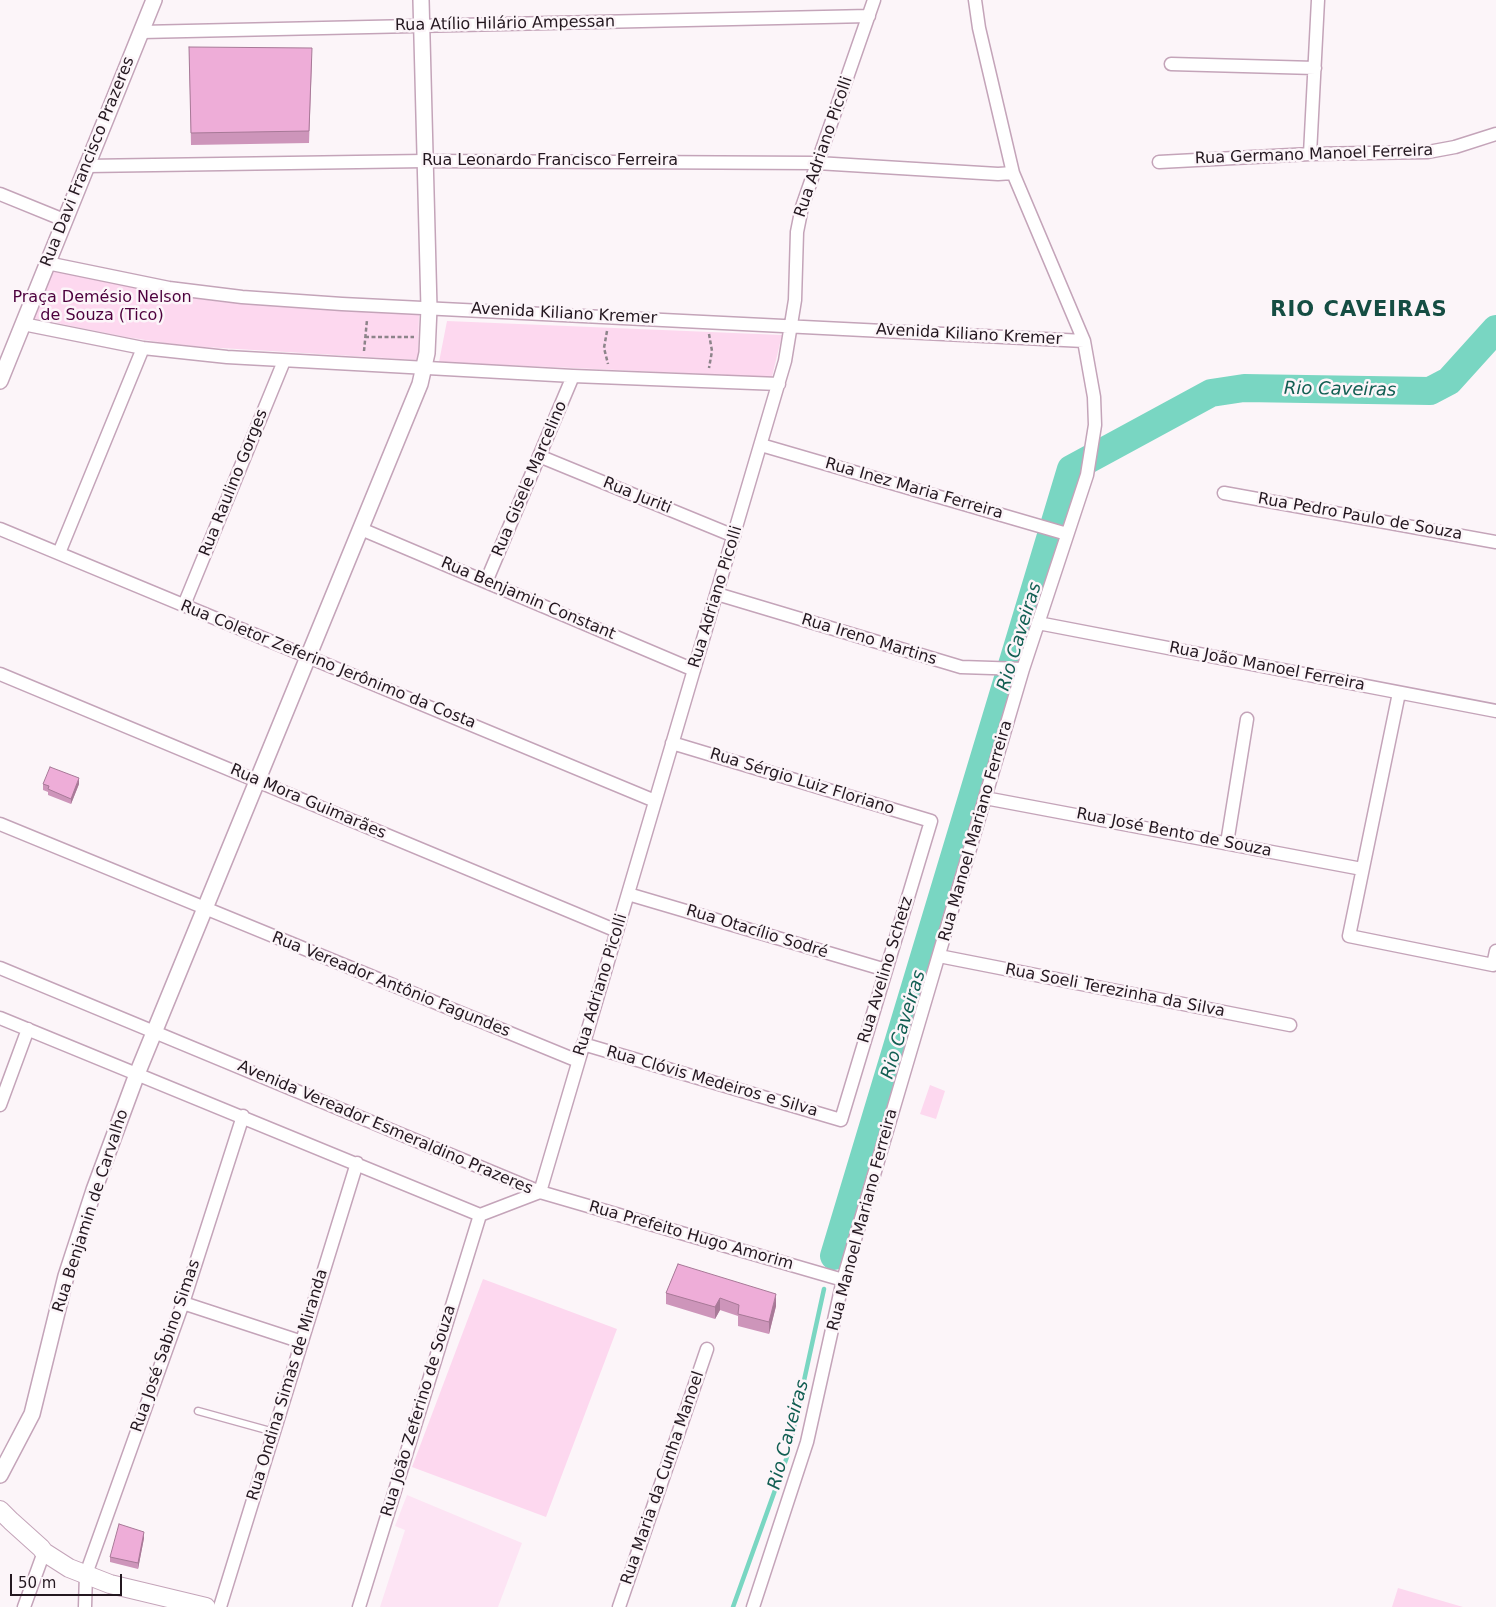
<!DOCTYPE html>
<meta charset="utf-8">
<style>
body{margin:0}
#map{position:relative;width:1496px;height:1607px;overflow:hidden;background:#fcf5f9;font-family:"DejaVu Sans",sans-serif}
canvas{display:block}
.scale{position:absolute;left:10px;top:1574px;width:112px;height:22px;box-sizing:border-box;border:2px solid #241820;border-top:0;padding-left:6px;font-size:15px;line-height:18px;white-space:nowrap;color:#241820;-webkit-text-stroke:4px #fcf5f9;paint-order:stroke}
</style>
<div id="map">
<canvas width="1496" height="1607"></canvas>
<div class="scale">50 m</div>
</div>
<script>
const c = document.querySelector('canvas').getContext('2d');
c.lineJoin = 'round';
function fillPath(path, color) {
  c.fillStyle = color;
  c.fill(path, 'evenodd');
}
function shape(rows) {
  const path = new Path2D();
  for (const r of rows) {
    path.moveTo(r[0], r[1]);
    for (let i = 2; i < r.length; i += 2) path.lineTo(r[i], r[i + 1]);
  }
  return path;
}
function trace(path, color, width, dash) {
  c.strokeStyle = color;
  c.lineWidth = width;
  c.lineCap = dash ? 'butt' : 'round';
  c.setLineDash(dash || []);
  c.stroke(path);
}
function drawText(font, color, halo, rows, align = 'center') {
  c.font = font + ' "DejaVu Sans",sans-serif';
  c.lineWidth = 5;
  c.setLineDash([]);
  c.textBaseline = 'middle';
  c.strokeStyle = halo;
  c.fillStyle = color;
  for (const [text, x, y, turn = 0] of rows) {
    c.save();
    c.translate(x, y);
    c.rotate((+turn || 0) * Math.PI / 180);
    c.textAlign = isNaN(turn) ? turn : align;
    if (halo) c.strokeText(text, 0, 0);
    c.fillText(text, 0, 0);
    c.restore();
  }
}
const built = shape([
 [407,1495,522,1543,498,1607,380,1607,405,1530,395,1526]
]);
const green = shape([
 [49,270,167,294,222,302,419,314,418,360,204,347,165,343,126,337,32,318],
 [447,321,782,335,772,377,439,362],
 [930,1085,945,1091,936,1119,920,1114],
 [483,1279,617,1329,546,1517,412,1467],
 [1398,1588,1463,1607,1392,1607]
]);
const stream = shape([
 [733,1607,788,1454,824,1289]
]);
const river = shape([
 [834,1256,1071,469,1211,393,1244,388,1430,391,1449,381,1496,329]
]);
const path = shape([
 [607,331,604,348,608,364],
 [709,334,712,351,709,368],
 [365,337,414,337],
 [364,351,367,320]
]);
const service = shape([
 [198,1411,274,1432]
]);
const minor = shape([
 [141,32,869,16],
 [1171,64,1315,68],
 [1310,154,1318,0],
 [1159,162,1310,154,1428,152,1455,147,1496,134],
 [86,166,425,161,817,163,998,174,1013,173],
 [0,194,64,220],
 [47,263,169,288,242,297,342,304,1084,341],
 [23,324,143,348,227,357,573,376,779,384],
 [761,445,1067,534],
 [539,456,734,536],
 [1224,493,1496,542],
 [0,529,655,801],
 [361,529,694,670],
 [59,553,143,348],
 [486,582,573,376],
 [717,594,961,667,1023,669],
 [184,605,284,361],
 [1038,623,1496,711],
 [0,674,617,931],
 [1399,693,1349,936,1493,965,1496,951],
 [985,798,1362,869],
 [0,824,578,1061],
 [1227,843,1247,719],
 [628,894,886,970],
 [939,956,1290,1025],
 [0,968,540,1192,843,1280],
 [0,1018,480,1215,540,1192],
 [583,1044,841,1120,931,821,672,743],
 [0,1105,28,1029],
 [540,1192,785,361,795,300,797,232,802,207,874,0],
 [183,1303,302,1342],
 [24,1607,44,1552],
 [85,1607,86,1574,183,1303,243,1116],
 [220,1607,357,1163],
 [359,1607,480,1215],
 [619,1607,707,1349],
 [753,1607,807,1442,843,1280,985,798,1023,669,1087,475,1095,425,1094,397,1084,341,1013,173,979,28,975,0]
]);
const tertiary = shape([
 [0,381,154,0],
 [0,1475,32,1414,66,1276,94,1190,137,1074,420,384,427,353,429,308,421,0]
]);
const secondary = shape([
 [0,1510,11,1521,41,1548,44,1552,69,1568,110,1584,206,1607]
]);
const wall = shape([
 [189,47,312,59,309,143,191,145],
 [43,784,79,784,71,804,48,795,48,792,43,790],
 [678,1264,776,1306,769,1334,738,1326,738,1316,720,1310,715,1319,666,1304,666,1293],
 [144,1538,138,1569,110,1562,110,1557]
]);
const shadedWall = shape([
 [79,778,79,784,71,804,71,799],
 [776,1294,776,1306,769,1334,769,1322],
 [720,1298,720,1310,715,1319,715,1307],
 [144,1532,144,1538,138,1569,138,1563]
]);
const building = shape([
 [189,47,312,48,309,131,191,133,189,47],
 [50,767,79,778,71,799,48,789,49,786,43,784,50,767],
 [678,1264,776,1294,769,1322,738,1314,739,1305,720,1298,715,1307,666,1293,678,1264],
 [119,1524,144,1532,138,1563,110,1557,119,1524]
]);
const streetNames = [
 ["Rua Atílio Hilário Ampessan",505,24,-1],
 ["Rua Adriano Picolli",824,147,-71],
 ["Rua Germano Manoel Ferreira",1314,155,-2],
 ["Rua Leonardo Francisco Ferreira",550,161],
 ["Rua Davi Francisco Prazeres",88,162,-68],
 ["Avenida Kiliano Kremer",564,314,3],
 ["Avenida Kiliano Kremer",969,335,3],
 ["Rua Gisele Marcelino",530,479,-67],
 ["Rua Raulino Gorges",234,483,-68],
 ["Rua Inez Maria Ferreira",914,489,16],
 ["Rua Juriti",637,496,22],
 ["Rua Pedro Paulo de Souza",1360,517,10],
 ["Rua Adriano Picolli",716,597,-73],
 ["Rua Benjamin Constant",528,599,23],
 ["Rua Ireno Martins",869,640,17],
 ["Rua Coletor Zeferino Jerônimo da Costa",328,665,22],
 ["Rua João Manoel Ferreira",1267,667,11],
 ["Rua Sérgio Luiz Floriano",802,782,17],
 ["Rua Mora Guimarães",308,802,23],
 ["Rua Manoel Mariano Ferreira",976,831,-74],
 ["Rua José Bento de Souza",1174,833,11],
 ["Rua Otacílio Sodré",757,932,17],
 ["Rua Avelino Schetz",886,970,-73],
 ["Rua Vereador Antônio Fagundes",391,985,22],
 ["Rua Adriano Picolli",601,985,-73],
 ["Rua Soeli Terezinha da Silva",1115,991,11],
 ["Rua Clóvis Medeiros e Silva",712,1082,16],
 ["Avenida Vereador Esmeraldino Prazeres",385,1128,23],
 ["Rua Benjamin de Carvalho",91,1211,-72],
 ["Rua Manoel Mariano Ferreira",863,1220,-75],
 ["Rua Prefeito Hugo Amorim",691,1236,16],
 ["Rua José Sabino Simas",166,1346,-71],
 ["Rua Ondina Simas de Miranda",288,1385,-73],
 ["Rua João Zeferino de Souza",419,1411,-73],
 ["Rua Maria da Cunha Manoel",663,1478,-71]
];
const parkNames = [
 ["Praça Demésio Nelson",102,298],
 ["de Souza (Tico)",102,316]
];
const waterNames = [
 ["Rio Caveiras",1340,390,1],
 ["Rio Caveiras",1020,637,-73],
 ["Rio Caveiras",904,1025,-73],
 ["Rio Caveiras",789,1435,-75]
];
const districtNames = [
 ["RIO CAVEIRAS",1359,311]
];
fillPath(built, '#fde4f4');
fillPath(green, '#fdd8ef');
trace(stream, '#79d6c2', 4.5);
trace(river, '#79d6c2', 28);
trace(service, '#c4a4b9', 9);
trace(minor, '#c4a4b9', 15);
trace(tertiary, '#c4a4b9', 18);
trace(secondary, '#c4a4b9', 20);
trace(path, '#8d848a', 2.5, [4, 2.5]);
trace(service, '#fff', 6);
trace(minor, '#fff', 12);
trace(tertiary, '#fff', 15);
trace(secondary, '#fff', 18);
fillPath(wall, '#cd95ba');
fillPath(shadedWall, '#a77997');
fillPath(building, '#eeadd8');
trace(building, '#a77997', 1);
drawText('16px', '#241820', '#fcf5f9', streetNames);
drawText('16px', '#4d003d', '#fcf5f9', parkNames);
drawText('italic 18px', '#115e52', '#fcf5f9', waterNames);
c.letterSpacing = '1px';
drawText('bold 21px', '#154d43', '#fcf5f9', districtNames);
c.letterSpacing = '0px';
</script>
